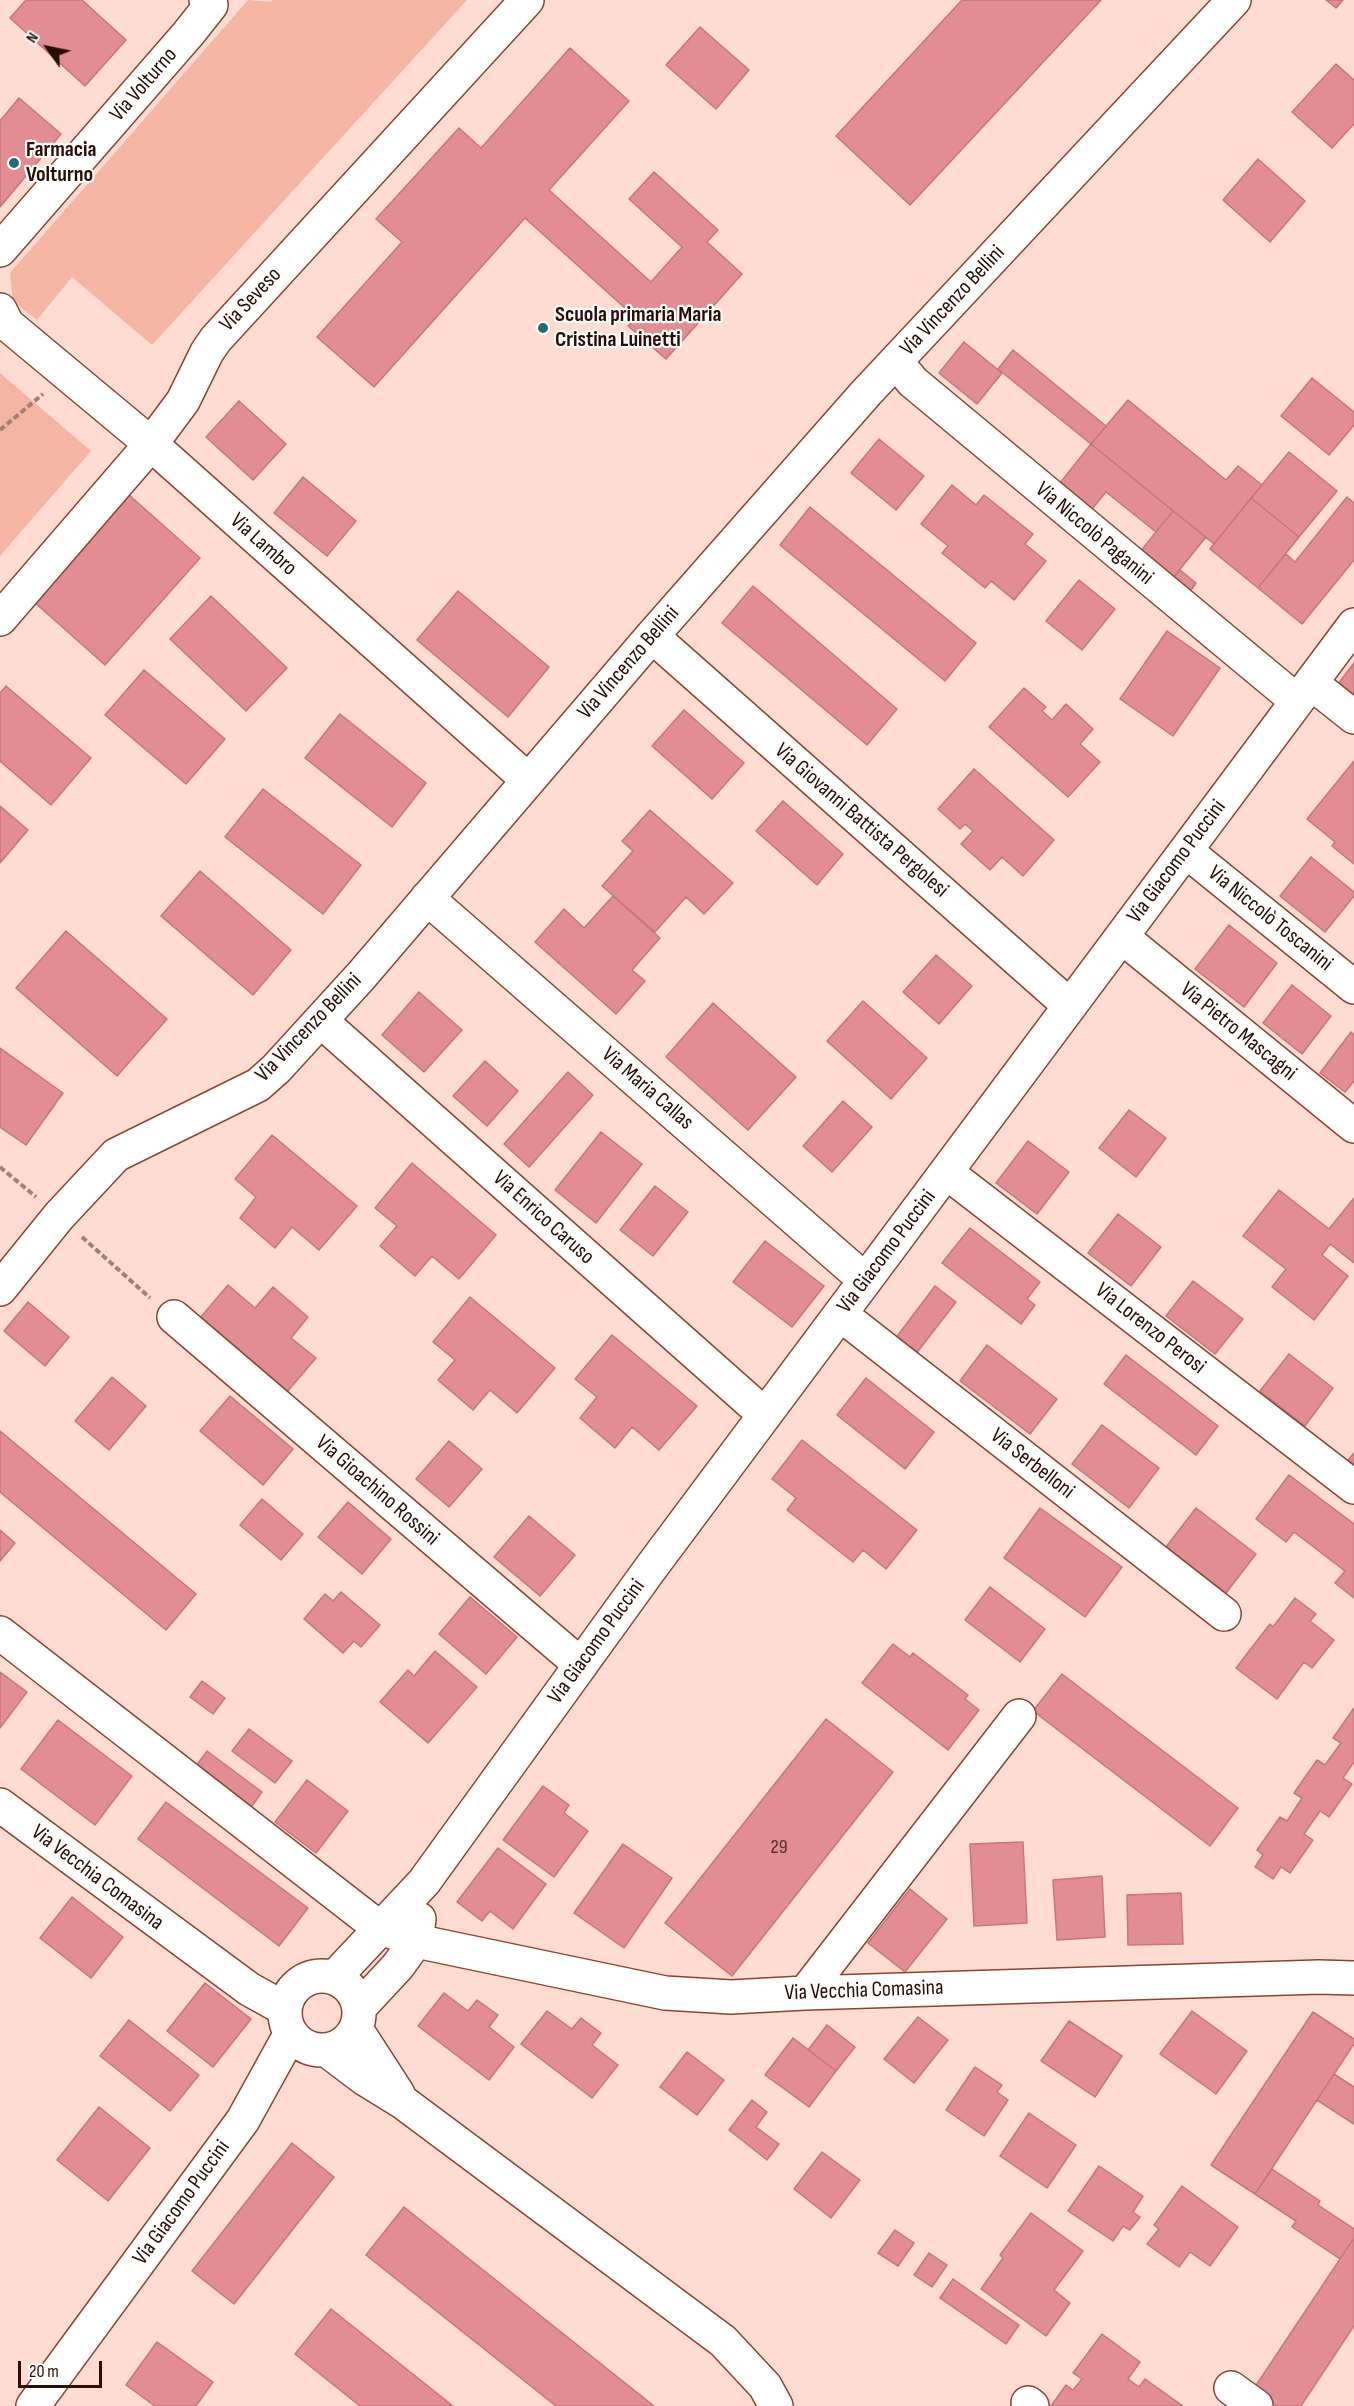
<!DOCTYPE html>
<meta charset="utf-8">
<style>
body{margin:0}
#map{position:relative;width:1354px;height:2406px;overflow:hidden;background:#ffdcd2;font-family:"Sofia Sans Condensed",sans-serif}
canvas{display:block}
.north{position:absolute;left:18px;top:18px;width:60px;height:60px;-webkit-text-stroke:4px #fff;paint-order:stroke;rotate:303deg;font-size:16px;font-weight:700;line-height:24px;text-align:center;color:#2a0d05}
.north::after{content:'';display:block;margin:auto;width:21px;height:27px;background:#2a0d05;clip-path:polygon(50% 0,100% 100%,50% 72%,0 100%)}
.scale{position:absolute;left:18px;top:2361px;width:84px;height:27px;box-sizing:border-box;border:3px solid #2a0d05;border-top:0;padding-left:8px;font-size:18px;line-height:21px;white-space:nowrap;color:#2a0d05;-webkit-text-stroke:4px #fff;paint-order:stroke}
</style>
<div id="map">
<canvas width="1354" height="2406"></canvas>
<div class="north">N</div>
<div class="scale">20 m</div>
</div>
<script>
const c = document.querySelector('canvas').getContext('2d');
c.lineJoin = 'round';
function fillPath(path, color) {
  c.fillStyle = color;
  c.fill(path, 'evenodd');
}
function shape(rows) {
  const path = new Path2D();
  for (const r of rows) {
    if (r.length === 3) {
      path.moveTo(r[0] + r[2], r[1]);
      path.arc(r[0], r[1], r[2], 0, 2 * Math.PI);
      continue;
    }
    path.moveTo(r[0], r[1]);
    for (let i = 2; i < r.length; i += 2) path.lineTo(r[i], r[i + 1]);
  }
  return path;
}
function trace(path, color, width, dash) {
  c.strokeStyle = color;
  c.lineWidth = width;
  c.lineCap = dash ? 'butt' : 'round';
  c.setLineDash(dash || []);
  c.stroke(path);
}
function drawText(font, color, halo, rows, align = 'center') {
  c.font = font + ' "Sofia Sans Condensed",sans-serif';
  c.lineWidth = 4.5;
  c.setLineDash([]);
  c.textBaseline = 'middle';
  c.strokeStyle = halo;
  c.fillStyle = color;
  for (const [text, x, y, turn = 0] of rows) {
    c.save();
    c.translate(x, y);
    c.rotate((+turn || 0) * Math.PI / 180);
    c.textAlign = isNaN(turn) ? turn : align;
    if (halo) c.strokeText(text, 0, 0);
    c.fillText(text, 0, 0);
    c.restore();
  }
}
const green = shape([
 [248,0,271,2,273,0,467,0,152,345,72,277,37,320,13,301,10,273],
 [0,373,91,451,0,556]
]);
const building = shape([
 [26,0,82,0,126,40,85,86,10,18,26,0],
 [962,0,1101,0,910,205,836,136,962,0],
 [1326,0,1343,0,1336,8,1326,0],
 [700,27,749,70,716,109,666,65,700,27],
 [570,48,629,101,549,190,651,282,682,247,629,199,654,172,718,230,707,242,742,274,666,359,628,326,636,318,525,218,374,387,317,337,402,242,376,219,459,128,481,148,570,48],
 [1336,64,1354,80,1354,124,1332,148,1292,112,1336,64],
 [19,98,61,134,0,207,0,121,19,98],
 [1258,159,1305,201,1270,242,1223,200,1258,159],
 [964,342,1002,373,977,404,939,373,964,342],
 [1013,350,1106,426,1091,444,998,369,1013,350],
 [1312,378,1354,412,1354,425,1329,455,1281,416,1312,378],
 [1128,400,1226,480,1238,466,1262,485,1214,544,1091,444,1128,400],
 [239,401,286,444,253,480,206,437,239,401],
 [879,439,924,476,896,510,851,473,879,439],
 [1091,444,1173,511,1156,532,1106,492,1092,509,1060,483,1091,444],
 [1289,452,1337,491,1299,537,1251,498,1289,452],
 [303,477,356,521,327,556,274,513,303,477],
 [952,485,976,505,984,495,1033,534,1025,544,1046,561,1014,600,991,581,985,588,942,553,948,546,921,524,952,485],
 [128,494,200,558,105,665,33,601,128,494],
 [1347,497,1354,503,1354,560,1302,624,1258,588,1286,554,1295,562,1347,497],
 [1251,498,1299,537,1258,588,1210,549,1251,498],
 [810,507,976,643,945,681,780,545,810,507],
 [1173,511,1206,537,1168,584,1135,558,1173,511],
 [1180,570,1196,583,1189,593,1172,579,1180,570],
 [1079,580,1115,609,1082,650,1046,621,1079,580],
 [753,586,897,709,867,745,722,623,753,586],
 [458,591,549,667,508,717,417,640,458,591],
 [211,596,287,668,246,711,170,639,211,596],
 [1167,631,1220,668,1173,736,1120,699,1167,631],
 [1354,663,1354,697,1338,684,1354,663],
 [144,670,225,739,186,784,105,715,144,670],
 [6,686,91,758,51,805,0,761,0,693,6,686],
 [1024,688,1046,707,1042,711,1052,720,1066,704,1093,729,1080,744,1100,762,1068,797,989,727,1024,688],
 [684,710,744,763,712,799,652,746,684,710],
 [340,714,426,783,392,827,305,758,340,714],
 [1354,761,1354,864,1332,846,1335,842,1307,819,1354,761],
 [974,769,1054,840,1023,876,1002,857,990,870,961,844,973,831,965,824,960,829,938,809,974,769],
 [263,789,361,865,323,914,225,837,263,789],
 [783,801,843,854,817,885,756,831,783,801],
 [0,806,28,830,0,863,0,806],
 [650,810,733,883,704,914,686,897,655,932,602,886,633,851,622,841,650,810],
 [1311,857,1354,892,1354,896,1325,932,1280,896,1311,857],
 [200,871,291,950,253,995,161,916,200,871],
 [613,896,660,938,632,970,645,981,616,1014,535,942,564,909,584,928,613,896],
 [1229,925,1277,963,1244,1007,1195,969,1229,925],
 [66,931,167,1019,117,1076,16,988,66,931],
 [936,955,972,986,939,1024,903,992,936,955],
 [1292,985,1331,1016,1302,1054,1263,1023,1292,985],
 [419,992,462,1030,424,1072,382,1035,419,992],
 [863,1001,927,1058,891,1099,827,1041,863,1001],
 [713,1003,796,1077,748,1130,666,1057,713,1003],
 [1351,1032,1354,1035,1354,1081,1345,1092,1320,1073,1351,1032],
 [0,1048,63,1093,26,1145,0,1127,0,1048],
 [485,1061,518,1091,487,1126,453,1096,485,1061],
 [568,1072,593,1095,529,1167,504,1144,568,1072],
 [843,1101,872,1127,832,1172,803,1146,843,1101],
 [1129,1110,1166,1138,1136,1177,1099,1148,1129,1110],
 [601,1132,642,1164,596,1223,555,1190,601,1132],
 [272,1135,357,1206,319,1250,292,1227,275,1248,240,1218,256,1197,235,1179,272,1135],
 [1028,1141,1069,1172,1037,1214,996,1183,1028,1141],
 [412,1163,496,1235,459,1279,432,1256,415,1276,380,1246,397,1226,375,1208,412,1163],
 [655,1186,688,1212,653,1256,620,1230,655,1186],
 [1279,1190,1329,1229,1354,1198,1354,1263,1330,1244,1322,1255,1348,1276,1314,1320,1272,1287,1286,1269,1243,1236,1279,1190],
 [1118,1214,1161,1247,1131,1286,1088,1253,1118,1214],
 [970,1228,1040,1282,1027,1299,1035,1305,1021,1324,942,1263,970,1228],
 [765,1241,824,1286,792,1327,733,1282,765,1241],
 [1193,1281,1243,1319,1215,1354,1166,1316,1193,1281],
 [228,1285,255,1308,273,1287,308,1317,291,1338,316,1358,287,1392,200,1318,228,1285],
 [935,1286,956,1302,912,1359,892,1343,935,1286],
 [470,1297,555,1368,517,1413,490,1390,473,1410,438,1380,455,1360,433,1342,470,1297],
 [28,1302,69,1337,45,1366,4,1331,28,1302],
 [612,1335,697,1406,659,1450,632,1427,615,1448,580,1418,597,1397,575,1379,612,1335],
 [987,1345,1057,1399,1030,1434,960,1381,987,1345],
 [1289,1354,1333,1388,1305,1426,1260,1391,1289,1354],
 [1126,1355,1218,1426,1196,1455,1104,1384,1126,1355],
 [112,1377,146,1406,109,1450,75,1421,112,1377],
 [866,1378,934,1432,905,1469,837,1415,866,1378],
 [230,1396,293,1449,263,1485,200,1431,230,1396],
 [1102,1425,1159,1468,1129,1508,1072,1464,1102,1425],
 [0,1431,196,1594,166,1630,0,1492,0,1431],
 [802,1440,917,1530,886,1569,863,1550,853,1562,787,1510,796,1498,772,1479,802,1440],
 [449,1441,482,1469,449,1507,416,1479,449,1441],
 [1354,1453,1354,1465,1348,1460,1354,1453],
 [1289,1475,1354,1524,1354,1598,1335,1583,1345,1571,1294,1532,1286,1542,1256,1519,1289,1475],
 [262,1499,303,1534,281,1560,240,1525,262,1499],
 [348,1502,391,1539,362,1574,318,1537,348,1502],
 [1040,1508,1122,1567,1085,1617,1004,1558,1040,1508],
 [1196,1508,1256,1554,1226,1593,1166,1547,1196,1508],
 [529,1516,575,1555,540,1596,494,1557,529,1516],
 [0,1530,15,1543,0,1561,0,1530],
 [990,1587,1045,1629,1020,1662,965,1620,990,1587],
 [341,1592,380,1625,361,1647,354,1641,343,1653,304,1619,325,1594,333,1601,341,1592],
 [470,1597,517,1637,486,1674,439,1634,470,1597],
 [1295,1598,1316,1614,1310,1621,1334,1640,1312,1668,1304,1662,1277,1699,1236,1668,1270,1624,1273,1627,1295,1598],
 [893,1644,910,1657,913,1653,968,1695,965,1699,979,1710,948,1750,862,1683,893,1644],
 [435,1651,477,1687,428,1743,380,1702,408,1670,414,1676,435,1651],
 [0,1672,27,1692,0,1728,0,1672],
 [1062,1674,1238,1808,1210,1846,1033,1711,1062,1674],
 [202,1681,225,1698,213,1714,190,1697,202,1681],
 [1354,1708,1354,1762,1343,1778,1352,1784,1329,1817,1320,1811,1304,1834,1313,1840,1290,1873,1281,1867,1273,1879,1255,1867,1263,1855,1257,1850,1280,1817,1287,1821,1302,1798,1294,1793,1317,1760,1325,1765,1341,1743,1333,1738,1354,1708],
 [826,1719,893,1772,732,1976,665,1923,826,1719],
 [58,1720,132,1776,95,1825,21,1769,58,1720],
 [249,1729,292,1761,275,1783,232,1751,249,1729],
 [207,1751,262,1792,249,1810,194,1769,207,1751],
 [307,1780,348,1811,316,1853,275,1822,307,1780],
 [543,1786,569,1805,564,1813,588,1831,554,1877,503,1840,543,1786],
 [166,1802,308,1908,279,1946,138,1839,166,1802],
 [1023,1842,1027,1923,974,1926,970,1844,1023,1842],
 [623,1844,672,1878,624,1948,574,1913,623,1844],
 [498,1848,546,1884,513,1929,490,1911,482,1921,457,1902,498,1848],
 [1102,1876,1105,1937,1057,1940,1053,1880,1102,1876],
 [910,1889,947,1919,905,1972,868,1943,910,1889],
 [1181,1893,1183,1944,1128,1945,1127,1895,1181,1893],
 [72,1897,123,1937,91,1978,40,1938,72,1897],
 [205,1983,251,2019,213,2067,167,2031,205,1983],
 [444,1993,468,2011,477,2000,498,2015,489,2027,514,2047,489,2080,418,2026,444,1993],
 [547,2011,572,2029,581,2018,601,2033,592,2045,618,2065,592,2098,521,2044,547,2011],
 [1192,2011,1247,2051,1216,2094,1160,2054,1192,2011],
 [1313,2012,1354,2039,1354,2044,1255,2194,1211,2165,1313,2012],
 [918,2017,948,2040,914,2083,884,2059,918,2017],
 [129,2020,199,2075,170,2111,100,2056,129,2020],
 [1069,2021,1122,2056,1095,2097,1041,2061,1069,2021],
 [827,2025,855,2047,836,2071,808,2050,827,2025],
 [793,2038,836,2071,809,2107,765,2075,793,2038],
 [687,2052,724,2080,697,2115,660,2087,687,2052],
 [975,2067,1002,2085,997,2092,1008,2100,984,2136,946,2110,975,2067],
 [1334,2074,1354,2087,1354,2124,1317,2100,1334,2074],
 [752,2100,767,2112,756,2127,779,2144,767,2160,729,2130,752,2100],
 [99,2107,150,2148,108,2201,57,2160,99,2107],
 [1029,2113,1076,2145,1047,2188,1000,2156,1029,2113],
 [292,2143,334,2177,234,2304,192,2271,292,2143],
 [822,2152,860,2180,831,2218,794,2189,822,2152],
 [1099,2166,1143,2196,1133,2212,1140,2217,1130,2230,1123,2226,1113,2241,1068,2211,1099,2166],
 [1272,2169,1320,2201,1318,2205,1354,2229,1354,2238,1340,2259,1292,2227,1296,2221,1255,2194,1272,2169],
 [1182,2186,1238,2227,1210,2266,1190,2252,1179,2267,1147,2244,1159,2229,1154,2225,1182,2186],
 [404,2207,654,2406,556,2406,366,2255,404,2207],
 [1031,2213,1083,2251,1054,2290,1070,2303,1046,2336,981,2289,1003,2258,1000,2255,1031,2213],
 [895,2230,914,2243,898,2266,878,2253,895,2230],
 [1354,2238,1354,2326,1301,2406,1264,2406,1249,2396,1354,2238],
 [929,2253,947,2265,932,2287,914,2275,929,2253],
 [953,2279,1019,2325,1006,2344,940,2298,953,2279],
 [331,2309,453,2406,360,2406,295,2354,331,2309],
 [1102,2334,1140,2362,1128,2379,1139,2387,1145,2379,1183,2406,1051,2406,1066,2385,1073,2390,1082,2379,1073,2373,1102,2334],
 [157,2342,213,2382,196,2406,155,2406,126,2385,157,2342]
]);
const path = shape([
 [0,430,43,394],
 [0,1167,36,1197],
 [82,1237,150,1298]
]);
const minor = shape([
 [0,250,188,34,211,5,206,0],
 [0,310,7,324,151,444,528,780],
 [896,362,913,382,1297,701],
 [0,619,151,444,183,401,207,352,216,339,527,0],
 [652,636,1070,1006],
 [1311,683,1354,717],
 [1186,851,1354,987],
 [427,898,865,1280],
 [1122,937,1354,1126],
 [321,1021,765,1415],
 [946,1172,1354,1487],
 [0,1289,59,1216,116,1155,258,1085,276,1069,361,976,652,636,866,393,1234,0],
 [840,1314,1224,1614],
 [174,1317,581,1665],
 [0,1633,368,1919,382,1928,416,1941,665,1993,731,1997,805,1993,1319,1977,1354,1978],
 [0,1805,249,1989,285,2009],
 [322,2013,37],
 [334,1978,424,1882,650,1569,1354,625],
 [805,1993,1019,1716],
 [359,2008,398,1966,416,1941,419,1919],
 [356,2029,398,2094],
 [328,2051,365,2079,404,2103,723,2341,765,2386,776,2406],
 [1231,2388,1256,2406],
 [1028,2403,1032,2406],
 [33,2406,243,2120,291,2033]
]);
const markers = [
 [14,163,6,"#256a7a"],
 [543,328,6,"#256a7a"]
];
const numberNames = [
 ["29",779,1848]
];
const streetNames = [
 ["Via Volturno",144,85,-49],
 ["Via Seveso",251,300,-47],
 ["Via Vincenzo Bellini",953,301,-47],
 ["Via Niccolò Paganini",1094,534,40],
 ["Via Lambro",263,545,42],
 ["Via Vincenzo Bellini",629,663,-49],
 ["Via Giovanni Battista Pergolesi",861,821,41],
 ["Via Giacomo Puccini",1177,862,-53],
 ["Via Niccolò Toscanini",1270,919,39],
 ["Via Vincenzo Bellini",309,1028,-46],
 ["Via Pietro Mascagni",1238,1032,39],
 ["Via Maria Callas",647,1089,41],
 ["Via Enrico Caruso",543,1218,42],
 ["Via Giacomo Puccini",887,1252,-53],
 ["Via Lorenzo Perosi",1150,1329,38],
 ["Via Serbelloni",1032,1464,38],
 ["Via Gioachino Rossini",377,1491,41],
 ["Via Giacomo Puccini",597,1642,-54],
 ["Via Vecchia Comasina",97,1878,37],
 ["Via Vecchia Comasina",864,1991,-2],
 ["Via Giacomo Puccini",182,2203,-54]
];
const poiNames = [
 ["Farmacia",26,150],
 ["Volturno",26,175],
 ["Scuola primaria Maria",555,315],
 ["Cristina Luinetti",555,340]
];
fillPath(green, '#f6b5a2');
fillPath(building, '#e28d91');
trace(building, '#c8767a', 1.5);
trace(minor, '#8c4430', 36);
trace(path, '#a18178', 4, [6, 3]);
trace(minor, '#fff', 33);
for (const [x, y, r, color] of markers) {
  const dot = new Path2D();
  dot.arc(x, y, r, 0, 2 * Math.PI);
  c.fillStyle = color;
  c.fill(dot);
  trace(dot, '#fff', 2);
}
drawText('20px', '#582d28', null, numberNames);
drawText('22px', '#2a0d05', '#fff', streetNames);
drawText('bold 22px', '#2a0d05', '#fff', poiNames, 'left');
</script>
